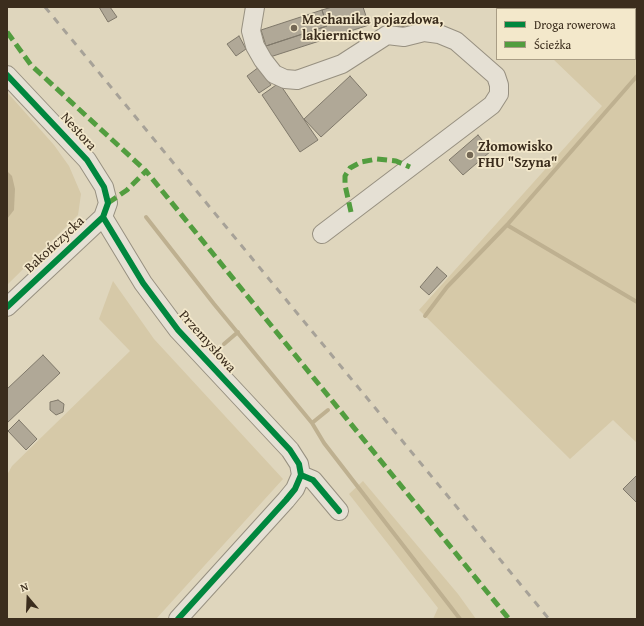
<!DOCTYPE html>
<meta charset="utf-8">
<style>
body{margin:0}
#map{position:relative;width:644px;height:626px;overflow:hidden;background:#dfd6bd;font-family:"Gentium Book Plus",serif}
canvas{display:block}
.frame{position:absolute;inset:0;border:8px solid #3b2d1d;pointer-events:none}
.legend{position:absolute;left:496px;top:8px;width:140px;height:52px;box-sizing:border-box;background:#f3e8cb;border:1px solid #a99d85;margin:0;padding:5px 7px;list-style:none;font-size:12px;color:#3b2d1d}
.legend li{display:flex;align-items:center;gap:8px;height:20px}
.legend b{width:20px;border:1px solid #a99d85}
.north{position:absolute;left:8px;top:578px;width:40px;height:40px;-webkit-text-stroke:3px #f3e8cb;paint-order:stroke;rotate:341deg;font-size:11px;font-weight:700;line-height:16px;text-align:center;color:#3b2d1d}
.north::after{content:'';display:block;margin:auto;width:14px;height:18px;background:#3b2d1d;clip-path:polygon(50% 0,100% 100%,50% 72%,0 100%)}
</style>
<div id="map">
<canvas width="644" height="626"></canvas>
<div class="frame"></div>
<ul class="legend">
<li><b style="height:5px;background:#00873e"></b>Droga rowerowa</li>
<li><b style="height:5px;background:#529d3f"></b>Ścieżka</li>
</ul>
<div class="north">N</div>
</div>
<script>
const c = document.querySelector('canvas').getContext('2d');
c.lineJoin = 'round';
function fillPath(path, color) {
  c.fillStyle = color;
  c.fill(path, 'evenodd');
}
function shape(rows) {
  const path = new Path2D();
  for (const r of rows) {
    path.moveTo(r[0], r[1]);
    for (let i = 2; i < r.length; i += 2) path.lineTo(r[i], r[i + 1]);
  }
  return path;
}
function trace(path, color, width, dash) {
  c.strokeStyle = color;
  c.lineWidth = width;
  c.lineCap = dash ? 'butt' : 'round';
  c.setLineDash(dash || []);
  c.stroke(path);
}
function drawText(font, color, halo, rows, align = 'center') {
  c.font = font + ' "Gentium Book Plus",serif';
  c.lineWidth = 3.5;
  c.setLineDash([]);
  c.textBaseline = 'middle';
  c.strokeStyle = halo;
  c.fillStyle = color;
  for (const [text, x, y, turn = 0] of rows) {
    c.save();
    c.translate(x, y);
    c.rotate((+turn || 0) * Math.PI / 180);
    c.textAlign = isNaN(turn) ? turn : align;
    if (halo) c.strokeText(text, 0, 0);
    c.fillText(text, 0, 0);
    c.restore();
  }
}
const green = shape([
 [498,7,637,7,637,443,613,420,570,459,419,310,602,106,553,59,635,59,635,9,501,9],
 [7,92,54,145,69,166,81,194,78,215,7,285],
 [113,281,154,339,283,479,156,619,7,619,7,475,12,466,130,351,99,319],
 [363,481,458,594,476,619,433,619,438,608,349,494]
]);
const water = shape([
 [7,171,12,176,15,189,14,210,7,219]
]);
const stream = shape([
 [146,217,214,304,312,423],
 [507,225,637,302],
 [425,316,447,287,507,225,637,76],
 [224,344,238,332],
 [328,410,312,423,324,443,460,619]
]);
const building = shape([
 [99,7,110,7,117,17,108,22,99,7],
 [332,7,363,7,369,25,270,57,266,46,327,26,322,10,332,7],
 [322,10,327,26,266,46,261,30,322,10],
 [407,17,410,24,399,28,396,21,407,17],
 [239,36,246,49,236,56,227,44,239,36],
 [259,67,271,85,259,93,247,76,259,67],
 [350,76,367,95,321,137,304,119,350,76],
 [279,83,318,140,300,152,262,95,279,83],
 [478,135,491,151,463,175,449,160,478,135],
 [437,267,447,276,429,295,420,287,437,267],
 [43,355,60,373,7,423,7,389,43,355],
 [58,400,64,404,63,412,56,415,50,410,50,402,58,400],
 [19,420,37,439,26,450,8,431,19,420],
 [637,475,637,503,623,489,637,475]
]);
const minor = shape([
 [255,7,251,31,255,46,263,60,274,74,285,79,297,80,342,64,387,35,404,37,424,32,439,34,456,41,496,76,499,85,499,94,492,105,322,234],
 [7,75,87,160,104,187,108,203,103,217,7,307],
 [103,217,143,283,178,330,290,450,299,464,301,475,313,480,339,511],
 [178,619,286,500,295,489,301,475]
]);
const rail = shape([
 [45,7,549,619]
]);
const quiet = shape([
 [7,32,31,65,146,171],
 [108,203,127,190,146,171,509,619],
 [351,212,345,185,345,176,350,168,361,162,377,159,396,161,410,167]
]);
const cycleway = shape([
 [7,75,87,160,104,187,108,203,103,217,7,307],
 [103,217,143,283,178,330,290,450,299,464,301,475,313,480,339,511],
 [178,619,286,500,295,489,301,475]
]);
const markers = [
 [294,28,4,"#746855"],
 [470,155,4,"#746855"]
];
const poiNames = [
 ["Mechanika pojazdowa,",302,20],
 ["lakiernictwo",302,36],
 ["Złomowisko",478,147],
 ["FHU \"Szyna\"",478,163]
];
const streetNames = [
 ["Nestora",78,132,48],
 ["Bakończycka",55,245,-43],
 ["Przemysłowa",207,342,48]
];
fillPath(green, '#d6c9a8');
fillPath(water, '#beb090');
trace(stream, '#beb090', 4);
fillPath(building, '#b0a897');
trace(building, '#7f786a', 1);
trace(minor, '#979080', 20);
trace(minor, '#e5e0d4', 18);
trace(rail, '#a7a298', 3, [7, 7]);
trace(quiet, '#529d3f', 5, [10, 5]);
trace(cycleway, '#00873e', 6);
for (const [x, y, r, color] of markers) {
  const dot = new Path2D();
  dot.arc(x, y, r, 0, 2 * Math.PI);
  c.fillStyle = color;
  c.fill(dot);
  trace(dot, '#f3e8cb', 1.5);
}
drawText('bold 14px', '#3b2d1d', '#f3e8cb', poiNames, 'left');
drawText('14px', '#3b2d1d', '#f3e8cb', streetNames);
</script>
